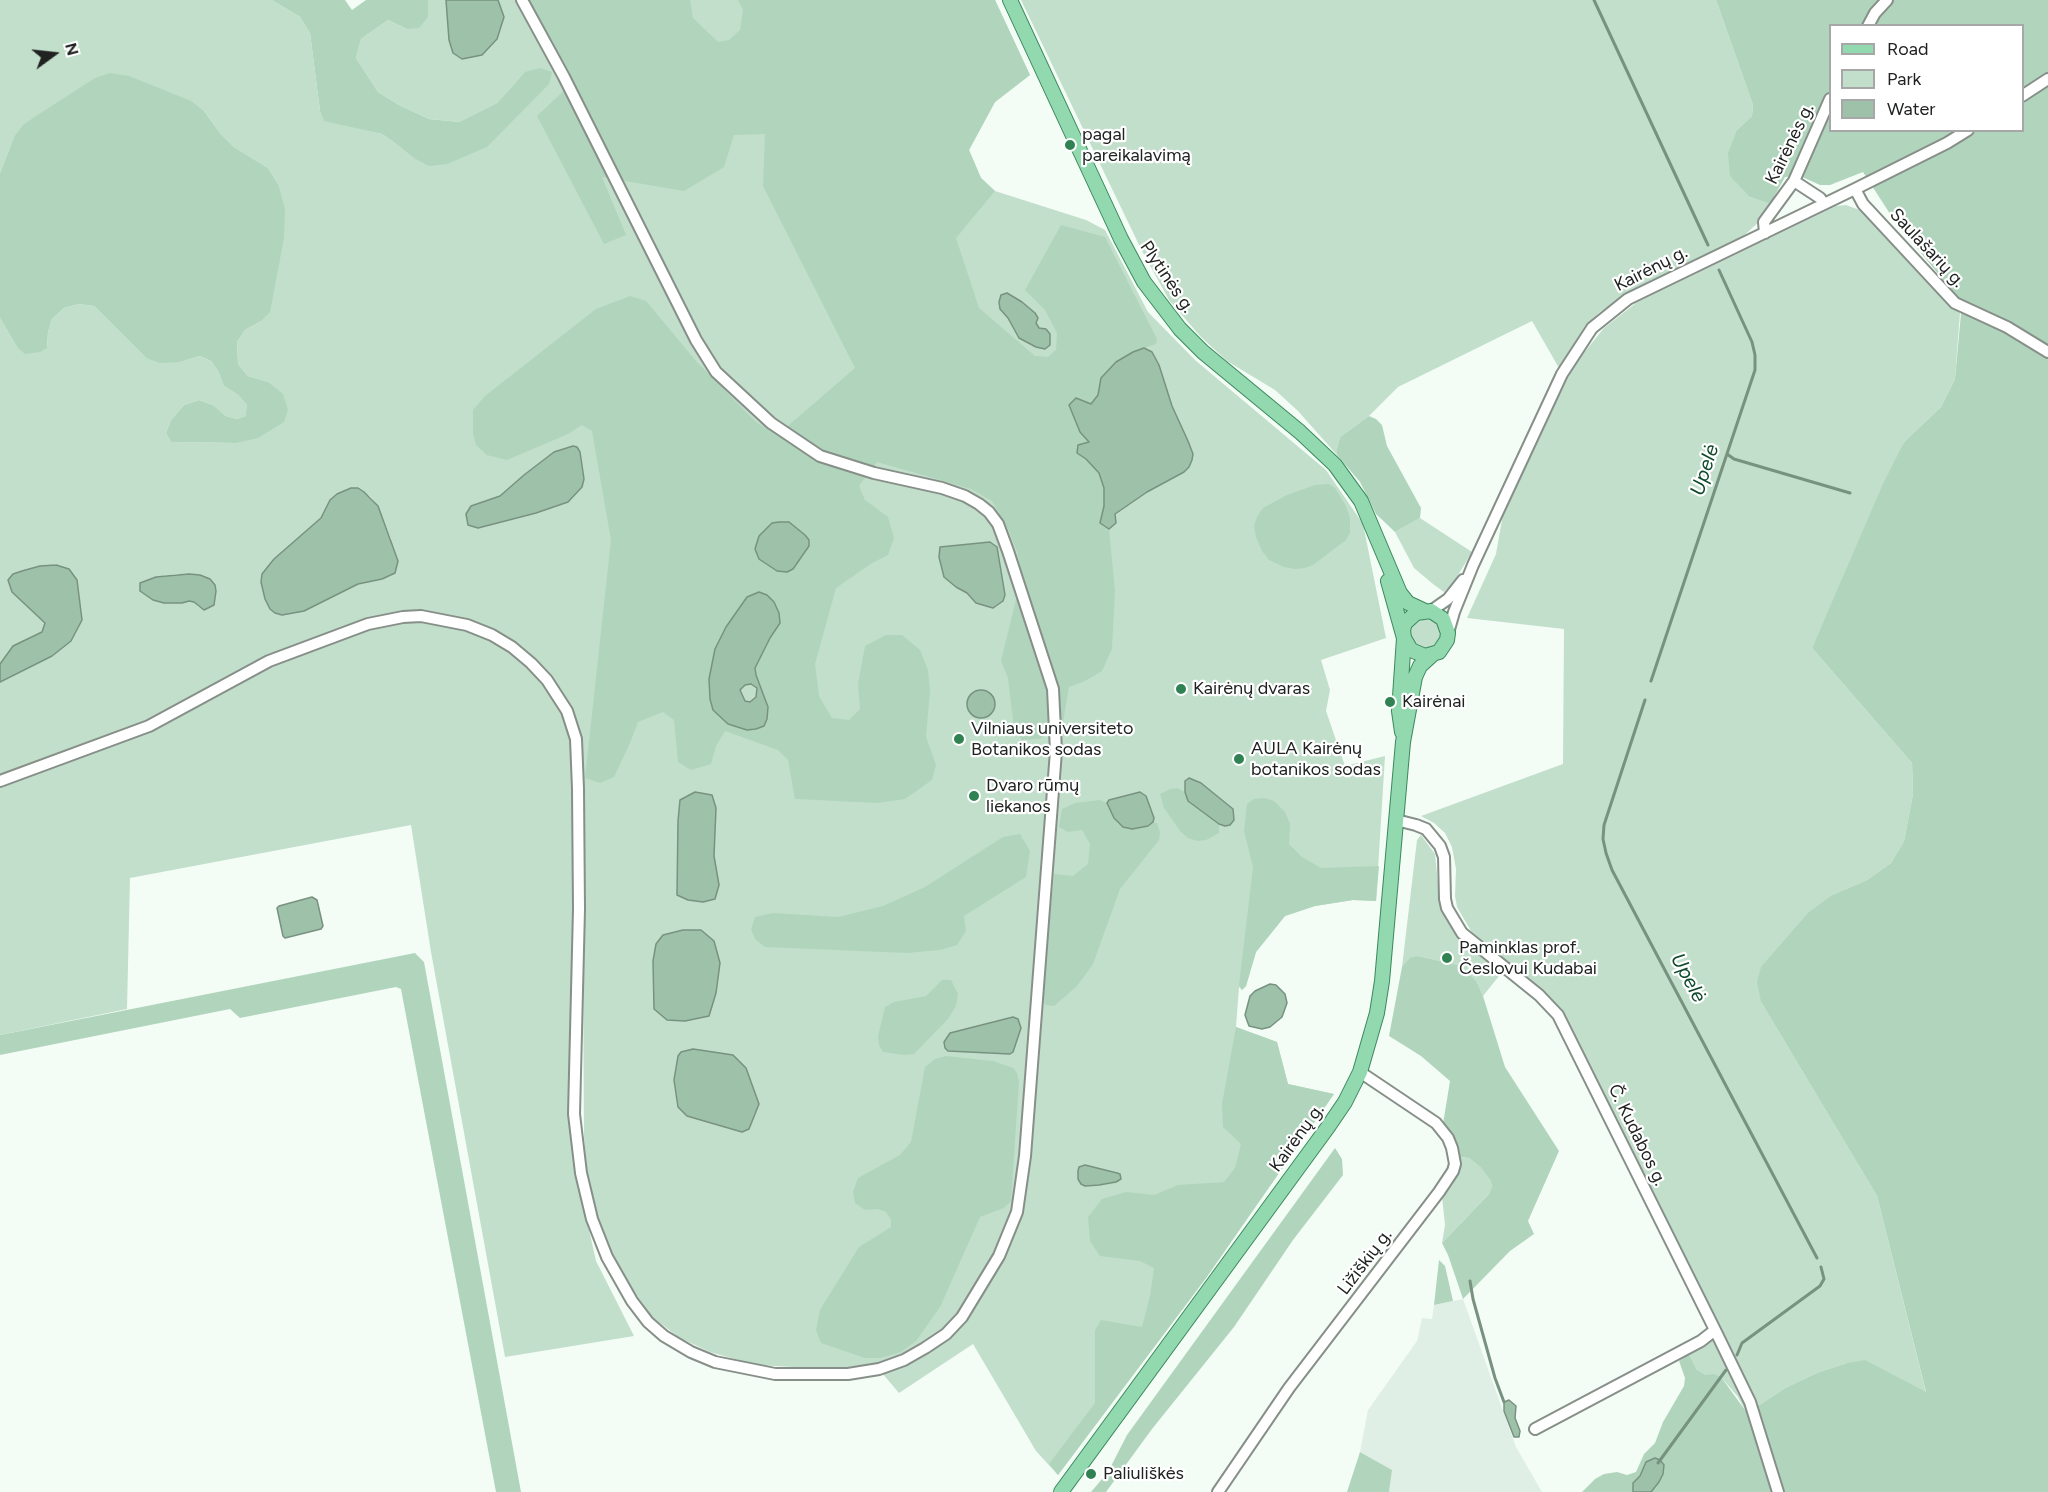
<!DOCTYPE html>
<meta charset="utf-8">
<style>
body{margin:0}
#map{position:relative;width:2048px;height:1492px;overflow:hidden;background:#f4fcf6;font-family:Figtree,sans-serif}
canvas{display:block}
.legend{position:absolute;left:1829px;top:24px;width:195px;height:108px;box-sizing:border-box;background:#fff;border:2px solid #a6a7a6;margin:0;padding:8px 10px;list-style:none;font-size:18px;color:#202321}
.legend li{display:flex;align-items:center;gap:12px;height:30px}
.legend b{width:30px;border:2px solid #a6a7a6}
.north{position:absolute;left:24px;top:24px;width:60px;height:60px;-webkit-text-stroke:4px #fff;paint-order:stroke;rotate:75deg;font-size:16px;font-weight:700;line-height:24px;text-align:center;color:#202321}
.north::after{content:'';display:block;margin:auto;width:21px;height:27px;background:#202321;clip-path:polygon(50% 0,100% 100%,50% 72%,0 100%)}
</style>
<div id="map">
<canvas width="2048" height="1492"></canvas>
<ul class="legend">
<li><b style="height:8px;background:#92d9b0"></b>Road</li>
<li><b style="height:16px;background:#c2dfcb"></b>Park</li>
<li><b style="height:16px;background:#9ec2a9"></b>Water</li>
</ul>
<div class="north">N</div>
</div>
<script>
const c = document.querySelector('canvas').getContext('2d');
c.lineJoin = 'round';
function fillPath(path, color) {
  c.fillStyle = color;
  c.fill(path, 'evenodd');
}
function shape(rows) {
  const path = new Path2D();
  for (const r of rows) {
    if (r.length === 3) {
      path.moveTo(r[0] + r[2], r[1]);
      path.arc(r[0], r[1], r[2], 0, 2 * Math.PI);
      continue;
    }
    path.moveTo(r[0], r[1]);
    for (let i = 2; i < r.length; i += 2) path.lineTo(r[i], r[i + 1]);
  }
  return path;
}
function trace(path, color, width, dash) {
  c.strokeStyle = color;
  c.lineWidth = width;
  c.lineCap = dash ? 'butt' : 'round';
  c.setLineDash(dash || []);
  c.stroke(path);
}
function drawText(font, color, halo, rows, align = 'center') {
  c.font = font + ' Figtree,sans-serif';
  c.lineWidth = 4.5;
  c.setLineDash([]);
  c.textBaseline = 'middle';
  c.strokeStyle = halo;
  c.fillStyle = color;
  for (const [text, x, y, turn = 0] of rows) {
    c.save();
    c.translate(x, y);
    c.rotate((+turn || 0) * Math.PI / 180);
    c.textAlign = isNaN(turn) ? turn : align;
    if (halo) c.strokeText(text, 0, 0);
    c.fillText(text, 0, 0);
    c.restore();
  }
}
const built = shape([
 [1463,1299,1516,1447,1542,1492,1389,1492,1391,1470,1360,1452,1368,1410,1417,1341,1422,1318,1432,1319,1434,1305]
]);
const green = shape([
 [0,0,272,0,300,17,310,33,320,111,324,120,382,134,395,143,412,157,447,164,525,72,497,103,459,122,429,119,399,105,378,92,356,58,361,39,388,20,407,29,428,17,428,0,446,0,449,40,462,59,482,55,497,39,504,17,498,0,995,0,1030,75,995,102,969,150,981,178,995,191,1086,220,1105,230,1148,312,1195,360,1326,470,1363,524,1386,638,1321,660,1330,690,1326,711,1345,766,1385,756,1376,901,1353,900,1315,906,1285,916,1256,952,1246,986,1242,990,1239,987,1236,1027,1277,1042,1288,1084,1334,1094,1206,1278,1058,1475,1036,1451,973,1344,899,1393,876,1366,830,1369,756,1365,710,1352,680,1338,652,1317,631,1288,611,1257,598,1223,588,1184,584,1137,582,779,574,780,570,1107,574,1163,596,1261,634,1336,505,1357,431,952,411,825,130,878,127,1009,0,1035,0,682,52,656,71,641,40,566,22,571,13,574,31,608,45,622,42,632,13,646,0,664,0,318,17,347,47,348,48,332,52,319,64,308,79,304,94,306,146,358,180,362,200,356,211,361,218,371,224,386,238,395,247,405,245,418,237,419,226,416,213,405,199,400,184,405,171,420,166,433,171,442,236,443,268,382,248,376,238,364,237,342,245,330,261,321,278,184,268,168,234,147,220,133,204,111,14,137,0,173],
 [358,488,371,497,378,506,391,539,382,579,358,584,304,611,311,527,321,518,326,510],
 [177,574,200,575,199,607,194,602,189,601,182,603,164,603,156,577],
 [1021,0,1716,0,1753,105,1752,116,1737,130,1750,197,1770,204,1761,220,1738,241,1638,288,1600,312,1585,326,1559,368,1532,321,1398,387,1369,416,1340,437,1337,448,1337,455,1298,411,1275,390,1227,361,1200,336,1169,300,1141,249],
 [1846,205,1865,212,1940,294,1960,313,1955,379,1941,407,1904,442,1812,648,1912,763,1913,794,1904,841,1891,863,1867,880,1832,895,1761,1002,1877,1196,1926,1393,1847,1363,1819,1372,1785,1388,1761,1404,1745,1410,1738,1397,1721,1377,1706,1375,1697,1370,1689,1354,1707,1343,1721,1329,1570,1030,1543,992,1471,931,1457,907,1455,896,1456,869,1452,847,1445,833,1434,823,1421,816,1563,764,1564,629,1467,618,1496,554,1503,514,1574,365,1604,328,1636,303,1836,206],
 [1420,518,1472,552,1452,585,1444,592,1433,584,1414,568,1395,532],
 [1426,633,16],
 [1421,835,1435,854,1440,903,1446,919,1472,948,1503,971,1483,996,1477,982,1469,973,1458,965,1418,956,1402,967,1417,840],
 [1460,1157,1469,1158,1480,1167,1490,1180,1492,1186,1489,1194,1442,1243,1445,1225,1442,1196,1458,1170]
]);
const forest = shape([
 [272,0,345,0,352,10,366,0,428,0,428,17,419,28,407,29,388,20,361,39,356,58,378,92,399,105,429,119,459,122,497,103,525,72,540,68,552,72,549,84,487,147,447,164,429,166,412,157,395,143,382,134,324,121,320,111,310,33,300,17],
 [527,0,690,0,693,18,718,42,729,40,740,30,743,10,738,0,995,0,1030,75,995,102,969,150,981,178,995,191,956,238,979,308,1035,356,1048,357,1056,350,1057,333,1045,310,1025,290,1061,225,1105,237,1157,339,1156,344,1133,352,1116,362,1101,378,1098,395,1091,404,1080,432,1089,442,1077,453,1086,459,1099,473,1104,488,1104,506,1100,523,1109,529,1115,591,1112,649,1102,671,1085,681,1069,687,1063,722,1040,739,1022,740,1014,729,1008,678,1001,661,1022,575,1017,552,1008,529,992,501,971,489,877,462,859,486,865,500,888,517,894,538,888,555,872,563,836,588,815,664,819,696,832,718,849,720,860,709,858,684,865,646,886,635,902,635,920,650,928,670,930,691,926,737,936,765,932,780,905,799,877,803,795,799,788,760,778,750,725,731,716,746,711,764,691,770,678,762,674,720,663,712,638,722,630,743,614,777,600,783,585,778,611,540,592,431,582,425,568,434,507,460,487,455,476,445,473,434,473,410,485,396,596,309,630,296,646,301,696,361,755,421,766,429,788,426,855,368,763,186,765,134,734,135,724,167,684,191,602,177,626,235,604,244,537,116,572,83],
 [777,630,770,638,755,668,756,675,768,707,710,699],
 [1716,0,2048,0,2048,1492,1651,1492,1659,1482,1646,1462,1640,1476,1633,1483,1633,1492,1582,1492,1595,1479,1604,1474,1617,1472,1627,1475,1636,1472,1644,1454,1655,1443,1663,1422,1684,1386,1685,1378,1679,1361,1689,1354,1697,1370,1706,1375,1714,1374,1721,1377,1745,1410,1761,1404,1785,1388,1819,1372,1847,1363,1865,1360,1926,1392,1877,1196,1761,1002,1757,982,1761,967,1808,913,1832,895,1867,880,1891,863,1904,841,1913,794,1912,763,1812,648,1883,484,1904,442,1941,407,1955,379,1962,303,1894,220,1863,172,1830,185,1820,185,1800,176,1785,177,1770,204,1750,197,1730,176,1728,153,1737,130,1752,116,1753,105],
 [1830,26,2022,26,2022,130,1830,130],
 [110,73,129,76,191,101,204,111,220,133,234,147,268,168,278,184,285,209,284,238,270,312,261,321,245,330,237,342,238,364,248,376,268,382,283,394,288,410,284,422,258,438,236,443,171,442,166,433,171,420,184,405,199,400,213,405,226,416,237,419,245,417,247,405,238,395,224,386,218,371,211,361,200,356,180,362,160,363,146,358,94,306,79,304,64,308,52,319,48,332,47,348,40,352,25,354,17,347,0,318,0,173,14,137,23,125,36,116,95,78],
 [1369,416,1376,419,1382,425,1387,446,1421,508,1420,518,1395,532,1376,514,1360,482,1337,455,1337,448,1340,437],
 [1329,484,1335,488,1346,506,1350,518,1350,533,1346,540,1313,565,1305,568,1295,569,1284,567,1269,560,1262,551,1256,537,1254,526,1257,517,1263,508,1287,495,1315,485],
 [1177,788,1185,792,1188,801,1219,824,1219,833,1206,840,1197,841,1188,838,1180,831,1164,808,1160,794,1170,789],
 [1265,798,1274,801,1285,812,1290,824,1289,844,1302,857,1321,868,1379,866,1376,901,1353,900,1315,906,1285,916,1256,952,1246,986,1242,990,1239,985,1253,867,1244,831,1247,804,1254,799],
 [1100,800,1107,803,1108,808,1148,826,1153,822,1157,823,1160,832,1159,840,1120,889,1093,964,1077,986,1054,1006,1046,1005,1043,1000,1043,987,1054,874,1073,876,1088,864,1090,844,1082,830,1068,832,1059,827,1062,809,1075,803],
 [1020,834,1030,851,1026,877,964,916,966,931,957,945,940,950,907,953,765,947,755,939,751,929,755,917,773,913,838,917,883,906,925,887,1003,837],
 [415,953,424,962,521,1492,496,1492,401,989,396,987,240,1018,230,1009,0,1055,0,1035],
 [1418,956,1458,965,1469,973,1477,982,1483,996,1505,1067,1559,1151,1528,1221,1534,1234,1510,1251,1463,1299,1448,1255,1442,1243,1489,1194,1492,1186,1490,1180,1480,1167,1469,1158,1460,1157,1451,1134,1443,1124,1450,1081,1421,1056,1389,1036,1402,967,1410,958],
 [942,980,951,980,958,994,956,1006,948,1019,914,1054,905,1055,883,1052,879,1045,878,1036,885,1007,894,1002,926,996],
 [1236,1027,1277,1042,1288,1084,1334,1094,1206,1278,1058,1475,1049,1464,1095,1403,1095,1330,1101,1320,1142,1327,1150,1296,1154,1268,1140,1261,1100,1256,1090,1241,1088,1217,1102,1199,1126,1192,1154,1195,1178,1185,1224,1182,1235,1168,1241,1144,1223,1127,1222,1104],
 [946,1056,993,1061,1013,1068,1017,1073,1019,1082,1011,1201,1004,1208,980,1217,940,1307,916,1341,901,1352,881,1358,865,1358,821,1343,816,1330,820,1310,859,1247,891,1227,891,1220,886,1212,878,1209,865,1210,855,1203,853,1192,858,1178,900,1155,911,1142,925,1067,935,1059],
 [1335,1148,1342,1159,1343,1175,1293,1240,1234,1327,1152,1429,1106,1492,1091,1492,1108,1472,1127,1435],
 [1439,1260,1445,1266,1453,1301,1434,1305],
 [1360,1452,1392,1470,1389,1492,1347,1492]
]);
const water = shape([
 [446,0,498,0,504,17,497,39,482,55,462,59,453,53,449,40,446,0],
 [1007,293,1022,302,1035,313,1038,318,1036,323,1039,328,1046,329,1050,334,1050,345,1045,349,1036,347,1019,338,1008,318,1000,309,999,302,1001,295,1007,293],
 [1144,348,1152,352,1159,365,1172,406,1188,441,1193,454,1192,460,1189,467,1184,472,1147,492,1115,514,1116,523,1109,529,1100,523,1104,506,1104,488,1099,473,1086,459,1077,453,1078,445,1089,442,1080,432,1069,405,1076,398,1091,404,1098,395,1101,378,1116,362,1133,352,1144,348],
 [573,446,577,447,580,452,584,479,582,487,568,502,536,513,478,528,468,525,466,514,471,506,500,496,524,475,554,452,573,446],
 [351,488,358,488,364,492,378,506,398,561,395,573,382,579,358,584,304,611,282,615,275,613,270,609,265,599,261,582,262,574,274,559,321,518,330,500,337,494,351,488],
 [779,522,789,522,805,535,809,540,809,546,793,569,787,572,777,571,759,559,755,549,759,536,772,523,779,522],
 [990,542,997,547,1005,595,1003,601,993,608,976,603,967,593,956,587,944,577,939,557,940,547,990,542],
 [56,565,69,569,77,580,82,620,71,641,52,656,0,682,0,664,13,646,42,632,45,623,12,592,8,580,13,574,22,571,40,566,56,565],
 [189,574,200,575,210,579,215,585,216,591,214,605,204,610,194,602,189,601,182,603,164,603,153,600,140,591,140,583,156,577,189,574],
 [759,592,767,595,774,602,779,613,780,623,770,638,755,668,756,675,768,707,767,719,764,726,756,729,747,730,728,724,713,710,710,699,709,679,715,649,726,627,747,597,759,592],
 [751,684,757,688,756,697,750,702,745,701,740,690,745,685,751,684],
 [981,704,14],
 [1189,778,1201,783,1233,809,1234,820,1230,825,1225,826,1219,824,1188,801,1185,792,1185,781,1189,778],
 [695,792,712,795,716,808,714,856,719,885,715,899,703,902,688,900,677,895,678,821,680,800,695,792],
 [1140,792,1146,796,1154,818,1153,822,1148,826,1132,829,1123,827,1114,818,1107,803,1109,800,1140,792],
 [312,897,317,900,323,926,321,929,285,938,283,936,277,908,279,906,312,897],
 [683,930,701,930,714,941,720,963,716,993,709,1016,685,1021,667,1020,654,1009,653,961,656,944,663,935,683,930],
 [1270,984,1276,985,1285,994,1287,1003,1282,1017,1270,1027,1262,1029,1249,1026,1245,1015,1250,996,1255,991,1270,984],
 [1013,1017,1018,1019,1021,1028,1013,1052,1010,1054,948,1051,945,1048,944,1042,950,1033,1013,1017],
 [693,1049,733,1055,746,1068,759,1104,749,1129,742,1132,687,1116,678,1107,674,1080,678,1056,681,1052,693,1049],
 [1085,1165,1117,1173,1120,1174,1121,1179,1116,1182,1099,1185,1085,1186,1081,1184,1078,1179,1078,1171,1079,1167,1085,1165],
 [1509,1400,1516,1406,1515,1418,1520,1431,1519,1437,1514,1437,1504,1411,1504,1402,1509,1400],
 [1655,1458,1660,1460,1664,1465,1663,1474,1659,1482,1651,1492,1633,1492,1633,1483,1640,1476,1646,1462,1655,1458]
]);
const stream = shape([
 [1594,0,1708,245],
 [1727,454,1734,459,1850,493],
 [1651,681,1755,370,1755,355,1752,342,1719,270],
 [1645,700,1604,825,1603,839,1606,853,1612,870,1817,1258],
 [1470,1281,1473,1299,1495,1378,1504,1402],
 [1737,1355,1742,1343,1820,1286,1824,1279,1821,1267],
 [1658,1463,1726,1370]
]);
const minor = shape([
 [1868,26,1875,13,1887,0],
 [2022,96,2048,79],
 [1794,181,1820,198,1824,204],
 [1855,189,1863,204,1955,303,2007,327,2048,352],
 [1765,233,1764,222,1794,181,1830,99],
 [1431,611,1448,599,1463,580],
 [1448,633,1454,612,1473,565,1562,374,1592,328,1628,299,1855,189,1947,143,1968,130],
 [0,781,149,726,269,661,368,624,403,617,421,616,467,625,492,635,512,647,531,663,547,680,567,711,576,739,578,789,579,909,574,1114,581,1173,592,1219,607,1257,632,1301,648,1322,664,1336,691,1352,715,1362,775,1374,848,1374,879,1369,904,1360,925,1348,946,1334,962,1317,999,1256,1017,1212,1025,1156,1056,751,1053,689,1008,551,998,524,989,512,979,504,965,496,942,488,874,473,820,456,771,423,716,372,696,340,564,77,522,0],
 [1396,820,1416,825,1426,829,1440,846,1444,857,1445,899,1447,908,1462,933,1539,995,1558,1015,1715,1330,1701,1341,1535,1429],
 [1715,1330,1750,1402,1778,1492],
 [1218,1492,1289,1388,1439,1192,1453,1171,1455,1164,1452,1148,1448,1138,1436,1123,1360,1072]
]);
const major = shape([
 [1010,0,1121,239,1144,282,1180,329,1203,352,1300,432,1335,465,1361,501,1400,593,1408,603,1423,610],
 [1388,581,1404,638,1411,650,1425,656,1439,652,1447,640,1448,633,1443,619,1431,611,1416,613,1405,623,1403,630,1404,638,1399,711,1402,732],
 [1061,1492,1328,1127,1345,1102,1360,1072,1377,1013,1382,981,1403,742,1415,677,1420,666,1432,655]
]);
const markers = [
 [1070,145,6,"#318253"],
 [1181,689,6,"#318253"],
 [1390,702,6,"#318253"],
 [959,739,6,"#318253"],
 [1239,759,6,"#318253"],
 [974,796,6,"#318253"],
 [1447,958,6,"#318253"],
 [1091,1474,6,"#318253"]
];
const poiNames = [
 ["pagal",1082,135],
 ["pareikalavimą",1082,156],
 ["Kairėnų dvaras",1193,689],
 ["Kairėnai",1402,702],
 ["Vilniaus universiteto",971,729],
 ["Botanikos sodas",971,750],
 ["AULA Kairėnų",1251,749],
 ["botanikos sodas",1251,770],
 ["Dvaro rūmų",986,786],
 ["liekanos",986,807],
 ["Paminklas prof.",1459,948],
 ["Česlovui Kudabai",1459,969],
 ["Paliuliškės",1103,1474]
];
const streetNames = [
 ["Kairėnės g.",1790,144,-64],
 ["Saulašarių g.",1927,248,47],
 ["Kairėnų g.",1651,269,-27],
 ["Plytinės g.",1167,277,56],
 ["Č. Kudabos g.",1637,1135,64],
 ["Kairėnų g.",1297,1138,-54],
 ["Ližiškių g.",1365,1262,-53]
];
const waterNames = [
 ["Upelė",1705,470,-72],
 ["Upelė",1688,978,62]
];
fillPath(built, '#e0efe5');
fillPath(green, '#c2dfcb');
fillPath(forest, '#b0d5bc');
fillPath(water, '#9ec2a9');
trace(water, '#789280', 1.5);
trace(stream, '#789280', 3);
trace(minor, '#878f89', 14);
trace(major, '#3b895c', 16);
trace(minor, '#fff', 10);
trace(major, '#92d9b0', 14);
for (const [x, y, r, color] of markers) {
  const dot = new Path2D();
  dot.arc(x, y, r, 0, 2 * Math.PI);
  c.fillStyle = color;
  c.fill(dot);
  trace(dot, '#fff', 2);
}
drawText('18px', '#202321', '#fff', poiNames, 'left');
drawText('18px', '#202321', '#fff', streetNames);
drawText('italic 20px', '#0c4a2a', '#fff', waterNames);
</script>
